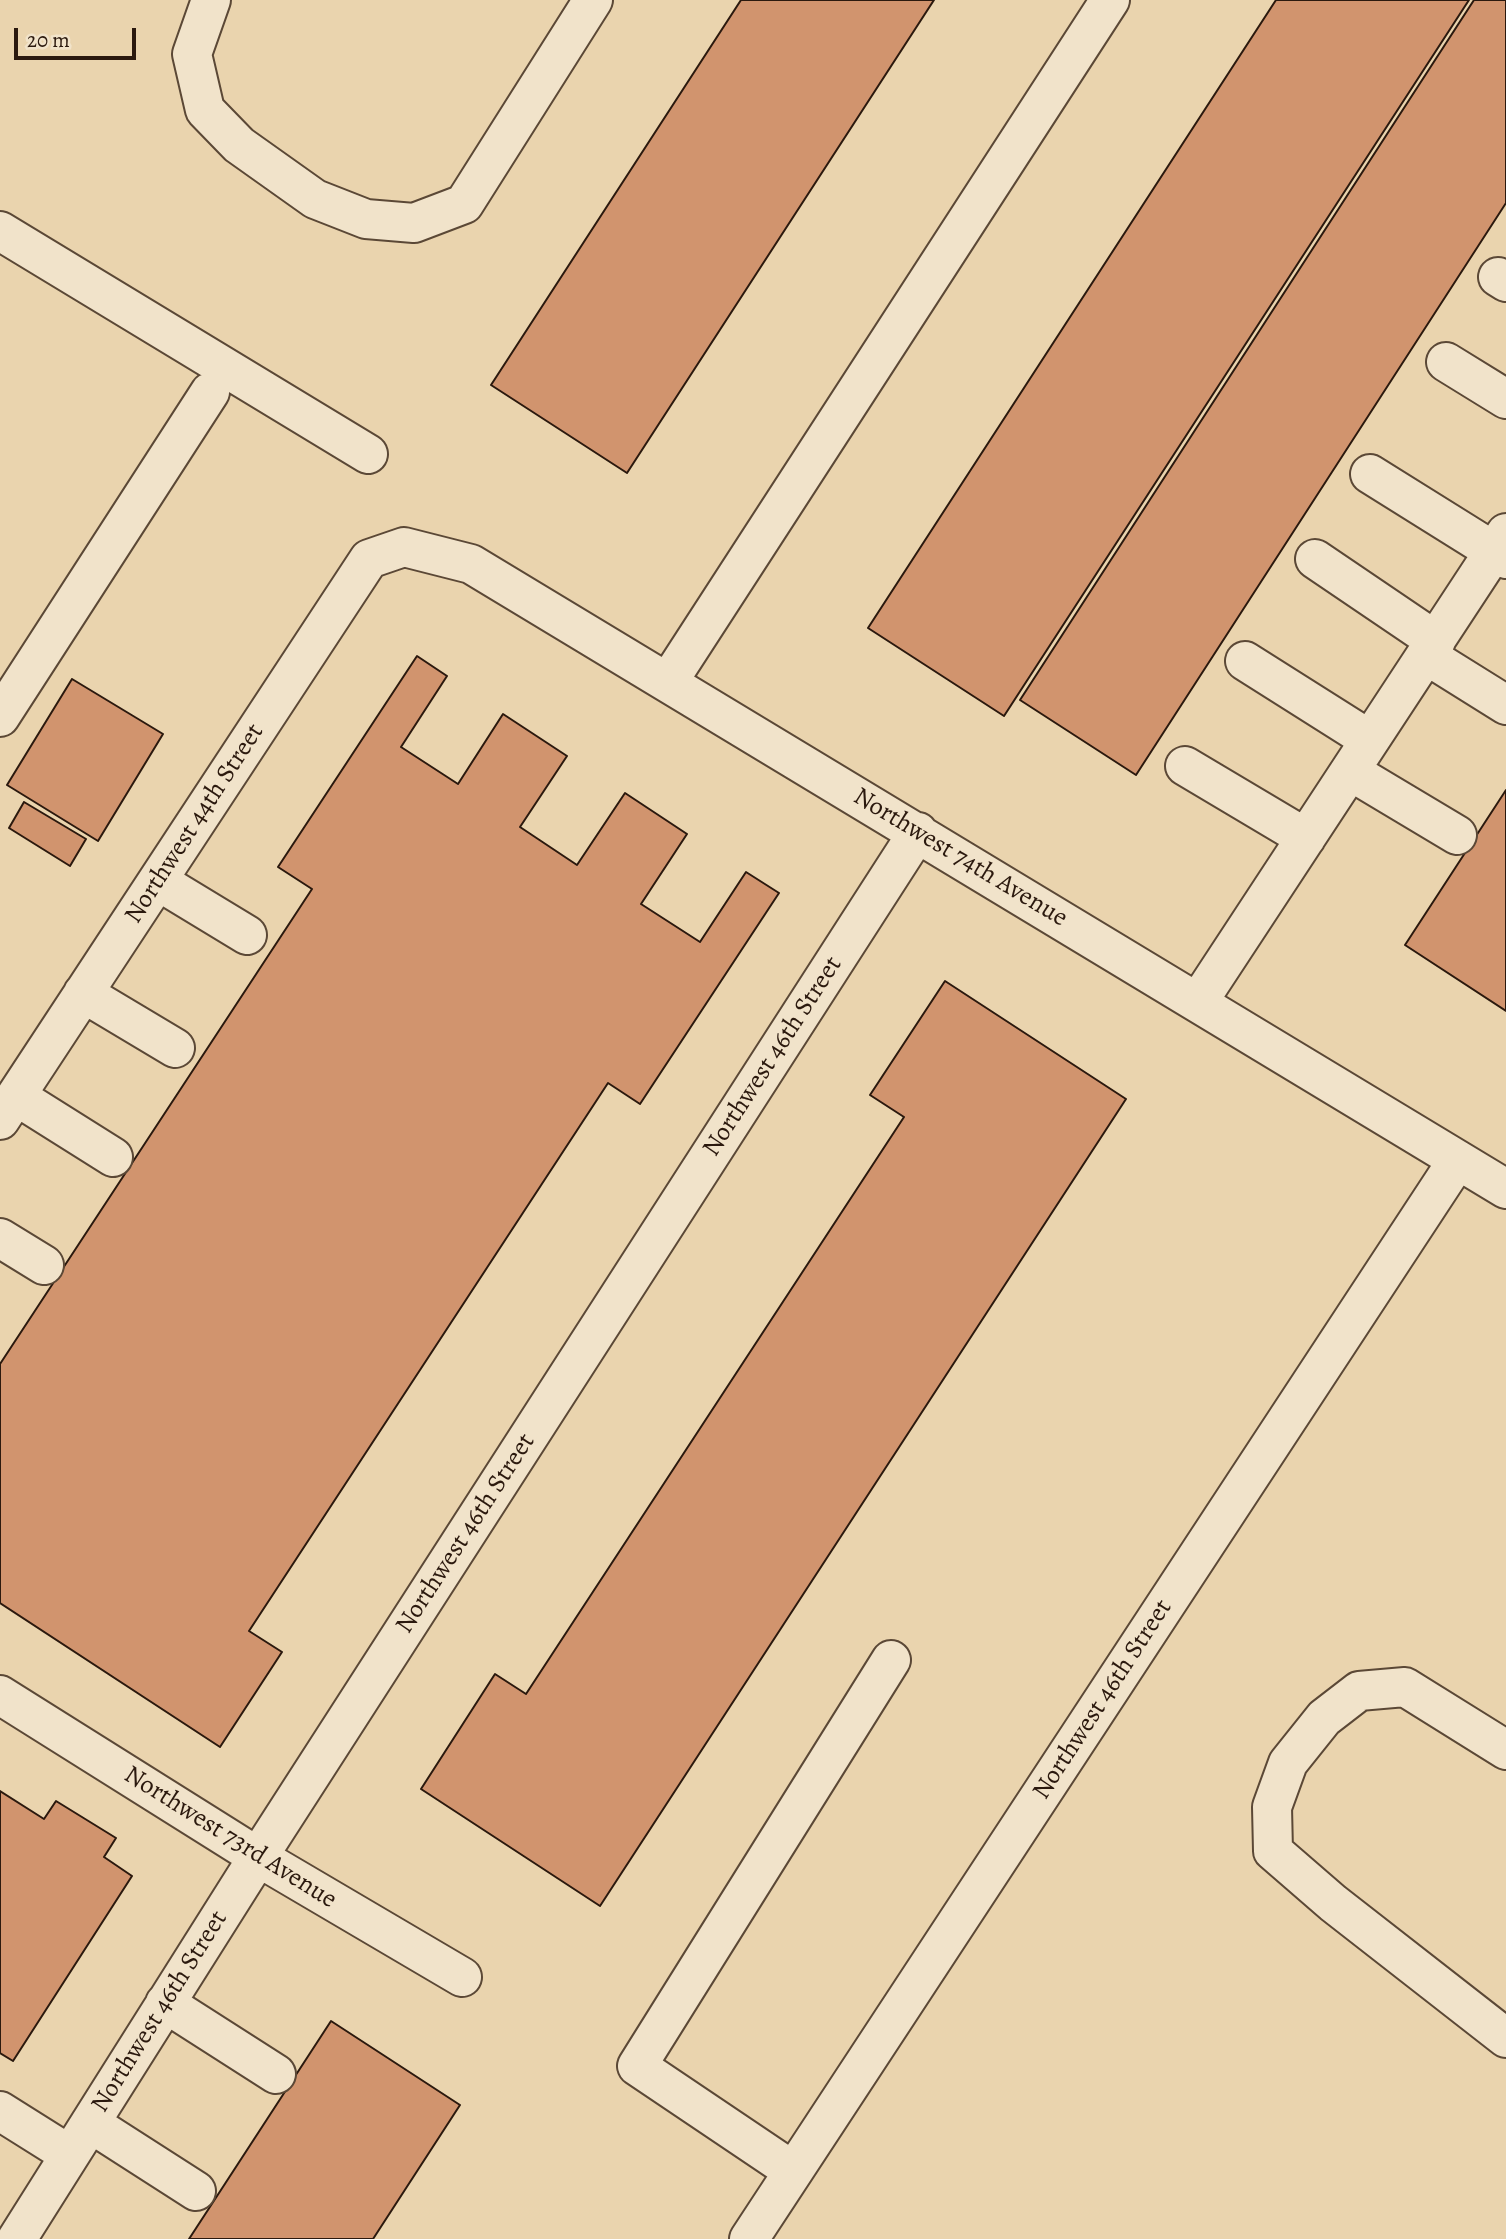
<!DOCTYPE html>
<style>
body{margin:0}
#map{position:relative;width:1506px;height:2239px;overflow:hidden;background:#ead4ae;font-family:Alegreya,serif}
canvas{display:block}
.scale{position:absolute;left:14px;top:28px;width:122px;height:32px;box-sizing:border-box;border:4px solid #2b190e;border-top:0;padding-left:9px;font-size:21px;line-height:24px;white-space:nowrap;color:#2b190e;-webkit-text-stroke:5px #f1e3ca;paint-order:stroke}
</style>
<div id="map">
<canvas width="1506" height="2239"></canvas>
<div class="scale">20 m</div>
</div>
<script>
const c = document.querySelector('canvas').getContext('2d');
c.lineJoin = 'round';
function fillPath(path, color) {
  c.fillStyle = color;
  c.fill(path, 'evenodd');
}
function shape(rows) {
  const path = new Path2D();
  for (const r of rows) {
    path.moveTo(r[0], r[1]);
    for (let i = 2; i < r.length; i += 2) path.lineTo(r[i], r[i + 1]);
  }
  return path;
}
function trace(path, color, width, dash) {
  c.strokeStyle = color;
  c.lineWidth = width;
  c.lineCap = dash ? 'butt' : 'round';
  c.setLineDash(dash || []);
  c.stroke(path);
}
function drawText(font, color, halo, rows, align = 'center') {
  c.font = font + ' Alegreya,serif';
  c.lineWidth = 7;
  c.setLineDash([]);
  c.textBaseline = 'middle';
  c.strokeStyle = halo;
  c.fillStyle = color;
  for (const [text, x, y, turn = 0] of rows) {
    c.save();
    c.translate(x, y);
    c.rotate((+turn || 0) * Math.PI / 180);
    c.textAlign = isNaN(turn) ? turn : align;
    if (halo) c.strokeText(text, 0, 0);
    c.fillText(text, 0, 0);
    c.restore();
  }
}
const building = shape([
 [741,0,934,0,627,473,491,385,741,0],
 [1276,0,1469,0,1004,716,868,628,1276,0],
 [1474,0,1506,0,1506,203,1136,775,1020,700,1474,0],
 [417,656,447,676,401,747,458,784,503,714,567,756,520,827,577,865,625,793,687,834,641,904,700,942,746,872,779,893,640,1104,608,1083,249,1631,282,1652,220,1747,0,1603,0,1364,312,889,278,867,417,656],
 [72,679,163,734,98,841,7,785,72,679],
 [1506,790,1506,1011,1405,945,1506,790],
 [24,802,86,839,70,866,9,828,24,802],
 [945,981,1126,1099,600,1906,421,1789,495,1674,526,1694,904,1117,870,1095,945,981],
 [0,1791,44,1819,56,1801,116,1838,104,1857,132,1876,13,2061,0,2053,0,1791],
 [331,2021,460,2105,373,2239,189,2239,331,2021]
]);
const minor = shape([
 [211,0,192,54,205,110,239,145,315,199,366,219,414,223,464,204,593,0],
 [0,231,368,454],
 [1498,277,1506,282],
 [1446,362,1506,399],
 [1370,474,1506,559],
 [1315,559,1436,641],
 [1426,655,1506,705],
 [1245,661,1370,740],
 [668,682,1110,0],
 [0,717,210,392],
 [1185,766,1306,838],
 [1350,771,1457,835],
 [158,881,247,935],
 [83,993,175,1048],
 [1198,1002,1506,533],
 [16,1096,113,1157],
 [0,1120,369,559,404,547,471,564,1506,1189],
 [0,1238,44,1265],
 [0,1695,258,1857,462,1977],
 [1506,1750,1405,1687,1359,1691,1324,1718,1288,1763,1272,1807,1273,1851,1333,1903,1506,2038],
 [165,2003,276,2074],
 [0,2111,70,2155],
 [90,2123,196,2191],
 [793,2171,637,2066,891,1660],
 [17,2239,258,1857,918,832],
 [749,2239,1457,1161]
]);
const streetNames = [
 ["Northwest 44th Street",195,824,-57],
 ["Northwest 74th Avenue",960,858,31],
 ["Northwest 46th Street",773,1057,-57],
 ["Northwest 46th Street",466,1534,-57],
 ["Northwest 46th Street",1103,1700,-57],
 ["Northwest 73rd Avenue",230,1838,32],
 ["Northwest 46th Street",160,2012,-58]
];
fillPath(building, '#d1946e');
trace(building, '#2b190e', 2);
trace(minor, '#5b4836', 42);
trace(minor, '#f1e3ca', 38);
drawText('26px', '#2b190e', '#f1e3ca', streetNames);
</script>
